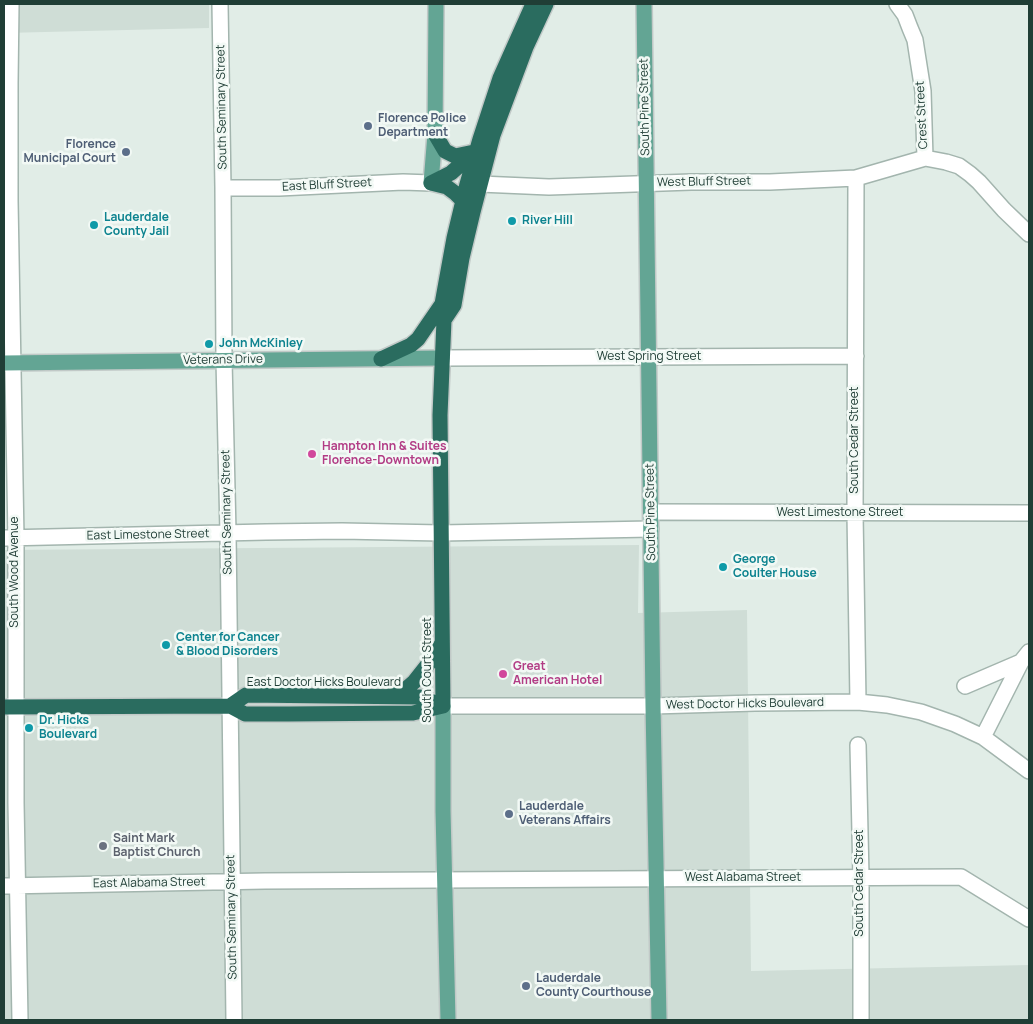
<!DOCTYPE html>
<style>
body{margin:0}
#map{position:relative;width:1033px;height:1024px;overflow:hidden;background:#e1ede7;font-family:Manrope,sans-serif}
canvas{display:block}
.frame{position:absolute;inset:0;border:5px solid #203e36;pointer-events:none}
</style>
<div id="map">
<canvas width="1033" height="1024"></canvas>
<div class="frame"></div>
</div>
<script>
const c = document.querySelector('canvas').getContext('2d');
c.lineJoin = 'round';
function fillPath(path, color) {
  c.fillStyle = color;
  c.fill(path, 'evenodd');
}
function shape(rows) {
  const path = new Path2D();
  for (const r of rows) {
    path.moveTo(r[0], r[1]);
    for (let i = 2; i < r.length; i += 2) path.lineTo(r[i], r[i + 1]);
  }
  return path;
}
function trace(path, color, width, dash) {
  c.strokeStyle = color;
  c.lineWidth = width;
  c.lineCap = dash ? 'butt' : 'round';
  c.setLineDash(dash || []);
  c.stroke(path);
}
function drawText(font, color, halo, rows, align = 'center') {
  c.font = font + ' Manrope,sans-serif';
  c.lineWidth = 5;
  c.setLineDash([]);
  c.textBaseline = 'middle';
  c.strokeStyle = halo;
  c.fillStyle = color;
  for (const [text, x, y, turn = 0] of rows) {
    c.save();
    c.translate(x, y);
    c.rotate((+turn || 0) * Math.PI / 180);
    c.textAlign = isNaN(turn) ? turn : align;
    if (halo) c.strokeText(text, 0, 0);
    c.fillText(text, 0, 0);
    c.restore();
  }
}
const built = shape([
 [4,4,209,4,209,28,4,33],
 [639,545,638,613,747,610,751,971,1029,965,1029,1020,4,1020,4,550]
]);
const minor = shape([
 [11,4,10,83,10,201,16,538,16,803,20,1020],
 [220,4,223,188,224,360,228,533,234,1020],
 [897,4,905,15,910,28,915,40,917,53,923,91,925,158],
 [856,178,855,513,858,702],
 [480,184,549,187,691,182,770,182,856,178,925,158,946,162,959,166,970,174,979,182,1004,210,1029,234],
 [223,188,279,188,403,182,431,183],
 [442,358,856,356],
 [651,512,1029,513],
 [4,538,266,532,342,531,441,533,651,529],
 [965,686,1021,662],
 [443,706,653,706,755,703,858,702,887,705,921,712,955,724,983,737,1029,771],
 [983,737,1021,662,1029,652],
 [858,745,861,877,861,1020],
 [4,886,265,881,961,877,1029,919]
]);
const major = shape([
 [644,4,653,706,659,1020],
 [431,183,435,134,436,4],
 [4,363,442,358],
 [443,706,443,811,448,1020]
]);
const highway = shape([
 [435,134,445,151,455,156,474,152],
 [431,183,451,173,476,151],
 [431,183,447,187,455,193,463,201],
 [444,320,454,305,462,258,473,212,493,135,526,47,546,4],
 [381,359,411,345,418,339,442,304],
 [391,695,407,688,414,682,433,658,442,643],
 [230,706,246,695,420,697,443,706],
 [443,706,440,415,444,320,442,304,454,238,467,184,480,139,500,78,533,4],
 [4,707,230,706,245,714,289,714,413,713,443,706]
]);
const markers = [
 [368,126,5,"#5c6f8a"],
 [126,152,5,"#5c6f8a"],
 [512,221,5,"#0f9aa8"],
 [94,225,5,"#0f9aa8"],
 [209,344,5,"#0f9aa8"],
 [312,454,5,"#d1479c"],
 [723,567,5,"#0f9aa8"],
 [166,645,5,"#0f9aa8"],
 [503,674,5,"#d1479c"],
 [29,728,5,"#0f9aa8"],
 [509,814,5,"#5c6f8a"],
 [103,846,5,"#6b7280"],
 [526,986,5,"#5c6f8a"]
];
const streetNames = [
 ["South Seminary Street",222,107,-91],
 ["South Pine Street",645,107,-91],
 ["Crest Street",922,115,-93],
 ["West Bluff Street",704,182,-1],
 ["East Bluff Street",327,185,-3],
 ["West Spring Street",649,357],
 ["Veterans Drive",223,360,-1],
 ["South Cedar Street",855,440,-90],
 ["South Seminary Street",227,512,-91],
 ["South Pine Street",651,512,-91],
 ["West Limestone Street",840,513],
 ["East Limestone Street",148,535,-1],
 ["South Wood Avenue",15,572,-90],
 ["South Court Street",428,670,-90],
 ["East Doctor Hicks Boulevard",324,683],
 ["West Doctor Hicks Boulevard",745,704,-1],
 ["West Alabama Street",743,878],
 ["East Alabama Street",149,883,-1],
 ["South Cedar Street",860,883,-90],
 ["South Seminary Street",232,917,-91]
];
const serviceNames = [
 ["Florence Police",378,119],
 ["Department",378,133],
 ["Florence",116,145,"right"],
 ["Municipal Court",116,159,"right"],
 ["Lauderdale",519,807],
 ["Veterans Affairs",519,821],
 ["Lauderdale",536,979],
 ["County Courthouse",536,993]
];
const cultureNames = [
 ["Lauderdale",104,218],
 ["County Jail",104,232],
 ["River Hill",522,221],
 ["John McKinley",219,344],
 ["George",733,560],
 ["Coulter House",733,574],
 ["Center for Cancer",176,638],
 ["& Blood Disorders",176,652],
 ["Dr. Hicks",39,721],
 ["Boulevard",39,735]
];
const hotelNames = [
 ["Hampton Inn & Suites",322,447],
 ["Florence-Downtown",322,461],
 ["Great",513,667],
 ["American Hotel",513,681]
];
const worshipNames = [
 ["Saint Mark",113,839],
 ["Baptist Church",113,853]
];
fillPath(built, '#cfddd6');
trace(minor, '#a3b5ae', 18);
trace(major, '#c1c9c7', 18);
trace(highway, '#c1c9c7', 18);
trace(minor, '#fff', 15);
trace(major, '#63a594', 15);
trace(highway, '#2a6c5f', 15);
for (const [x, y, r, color] of markers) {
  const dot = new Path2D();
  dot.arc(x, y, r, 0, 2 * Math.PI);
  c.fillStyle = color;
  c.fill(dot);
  trace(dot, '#f2f9f5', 2);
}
drawText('12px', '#203e36', '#f2f9f5', streetNames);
drawText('bold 12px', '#4e5e75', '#f2f9f5', serviceNames, 'left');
drawText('bold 12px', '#0d838f', '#f2f9f5', cultureNames, 'left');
drawText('bold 12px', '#b23c85', '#f2f9f5', hotelNames, 'left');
drawText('bold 12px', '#5b616d', '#f2f9f5', worshipNames, 'left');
</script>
